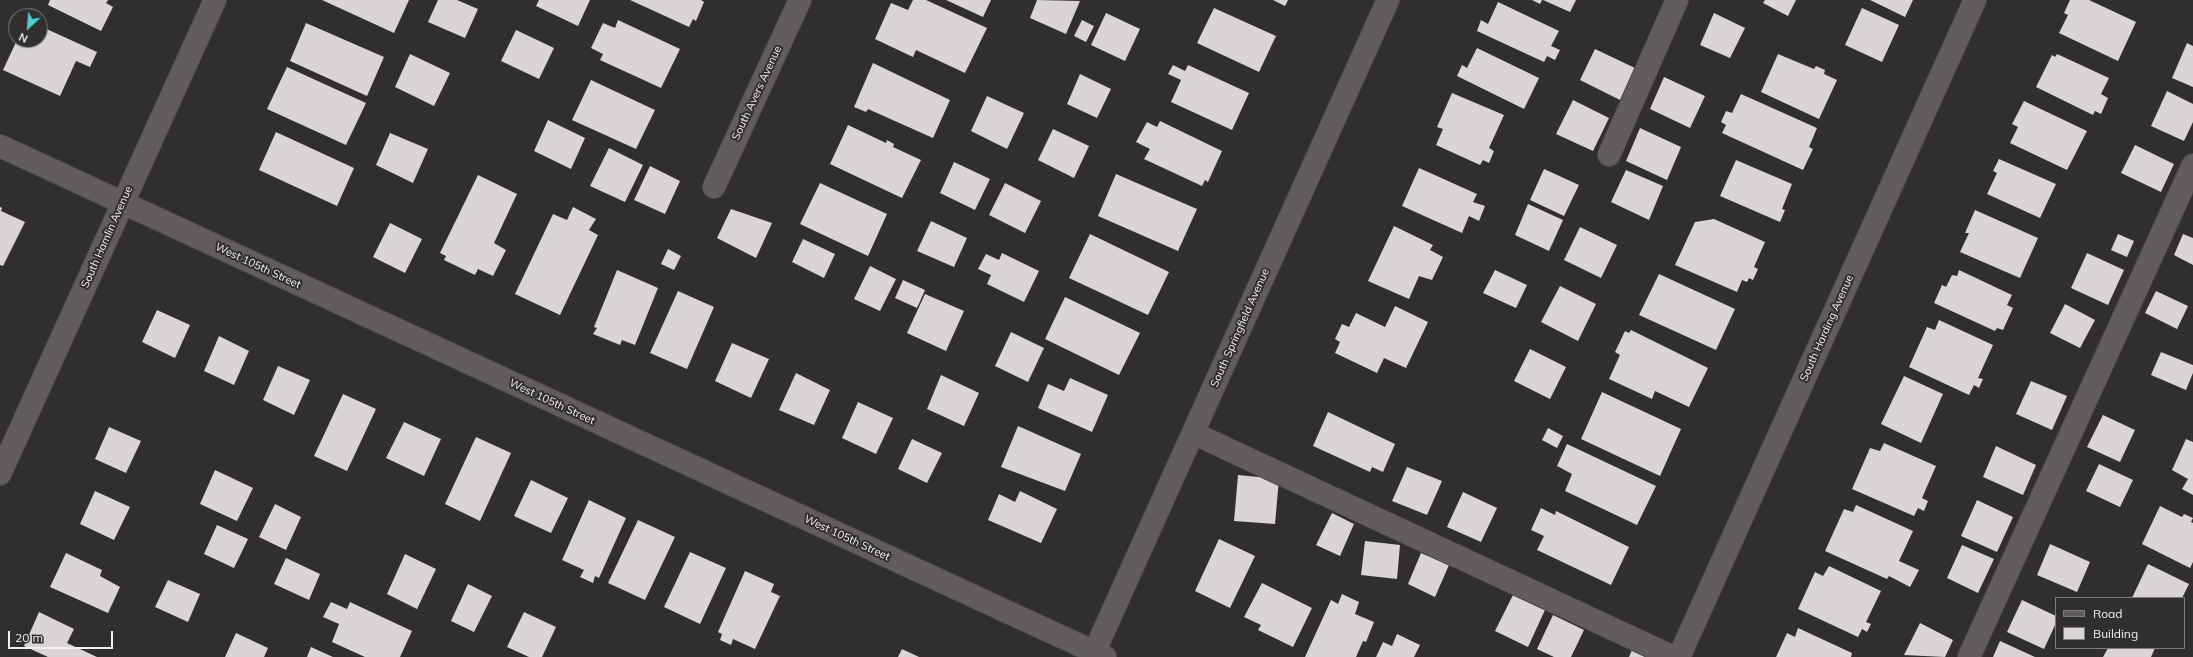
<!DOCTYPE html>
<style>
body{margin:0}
#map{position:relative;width:2193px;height:657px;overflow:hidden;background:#312e30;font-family:Mulish,sans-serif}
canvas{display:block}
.legend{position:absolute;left:2055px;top:597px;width:130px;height:52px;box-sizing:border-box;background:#312e30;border:1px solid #7f7c7e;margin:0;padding:5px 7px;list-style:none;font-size:12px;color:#f3f0f2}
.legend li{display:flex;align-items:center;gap:8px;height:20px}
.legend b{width:20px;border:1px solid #7f7c7e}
.north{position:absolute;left:8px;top:8px;width:40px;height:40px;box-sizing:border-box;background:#312e30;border:1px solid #7f7c7e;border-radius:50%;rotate:206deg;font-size:11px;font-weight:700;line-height:16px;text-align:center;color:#f3f0f2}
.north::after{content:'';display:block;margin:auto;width:14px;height:18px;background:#51ccd1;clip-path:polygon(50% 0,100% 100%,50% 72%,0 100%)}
.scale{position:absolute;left:8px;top:631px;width:105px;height:18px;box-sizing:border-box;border:2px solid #f3f0f2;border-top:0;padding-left:5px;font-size:12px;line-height:14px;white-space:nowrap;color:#f3f0f2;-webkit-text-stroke:3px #312e30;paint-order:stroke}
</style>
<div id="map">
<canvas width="2193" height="657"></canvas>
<ul class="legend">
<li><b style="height:5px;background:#615d5f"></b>Road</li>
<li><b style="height:11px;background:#d9d5d7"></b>Building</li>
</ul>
<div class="north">N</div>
<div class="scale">20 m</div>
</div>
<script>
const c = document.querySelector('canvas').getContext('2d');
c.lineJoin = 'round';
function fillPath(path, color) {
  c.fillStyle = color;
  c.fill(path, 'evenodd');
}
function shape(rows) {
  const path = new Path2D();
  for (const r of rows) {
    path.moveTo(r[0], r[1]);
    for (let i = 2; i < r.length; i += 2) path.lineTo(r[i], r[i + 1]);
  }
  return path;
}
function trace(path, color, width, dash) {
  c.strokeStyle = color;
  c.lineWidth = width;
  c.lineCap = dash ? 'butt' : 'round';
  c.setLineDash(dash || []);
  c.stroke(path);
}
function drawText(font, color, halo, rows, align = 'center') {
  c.font = font + ' Mulish,sans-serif';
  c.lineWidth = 4;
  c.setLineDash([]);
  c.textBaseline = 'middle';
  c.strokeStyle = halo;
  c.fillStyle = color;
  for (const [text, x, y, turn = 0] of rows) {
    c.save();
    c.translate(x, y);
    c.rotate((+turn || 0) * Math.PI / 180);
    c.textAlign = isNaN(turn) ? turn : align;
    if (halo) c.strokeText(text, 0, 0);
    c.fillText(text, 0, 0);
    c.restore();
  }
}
const building = shape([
 [50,0,108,0,106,3,113,7,101,31,48,5],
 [322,0,409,0,394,33],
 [438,0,457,0,478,9,465,38,428,22],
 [539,0,590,0,578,26,536,6],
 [630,0,701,0,704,2,696,21,693,19,689,27],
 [913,0,926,0,987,28,965,73,916,50,913,57,875,39,891,3,908,10],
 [946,0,991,0,983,17],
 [1037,0,1080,1,1066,34,1030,18],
 [1273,0,1288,0,1285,6],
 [1532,0,1542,0,1540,4],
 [1543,0,1576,0,1570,12],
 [1765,0,1796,0,1788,16,1763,3],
 [1870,0,1913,0,1905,17],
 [2070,0,2089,0,2136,22,2118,61,2059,33,2068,15,2064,13],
 [1498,2,1559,31,1551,46,1560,50,1555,60,1547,56,1544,62,1477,31,1481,20,1488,24],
 [1214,8,1276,36,1259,72,1197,43],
 [1862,8,1899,25,1882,62,1845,45],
 [1106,13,1140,29,1125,61,1091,45],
 [1714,13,1745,28,1730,58,1700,45],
 [618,20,680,49,661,88,600,60,603,54,591,48,603,23,615,28],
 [1082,20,1094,26,1086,42,1074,36],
 [306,23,384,57,367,96,290,61],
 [40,26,97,52,90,67,76,61,60,96,3,70,17,40,40,40],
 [516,30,554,48,539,79,501,61],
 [2187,43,2193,46,2193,87,2172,78],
 [1477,48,1539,78,1524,109,1457,76,1462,65,1467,68],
 [1595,49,1635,68,1620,100,1580,80],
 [410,54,450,73,434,106,395,87],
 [1778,54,1814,69,1816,66,1825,70,1824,74,1837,80,1819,119,1761,92],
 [2057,54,2109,78,2101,94,2108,98,2101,114,2095,111,2093,115,2036,87,2052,55,2055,57],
 [873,63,950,100,933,138,868,109,866,112,854,107],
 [1173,65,1185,71,1188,65,1249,93,1232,130,1171,102,1181,80,1168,74],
 [287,67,366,103,346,145,267,109],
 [1080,74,1111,89,1097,118,1067,104],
 [1664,77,1705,96,1690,128,1650,109],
 [591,80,655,110,636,149,572,120],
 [2167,91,2193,104,2193,122,2184,141,2151,126],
 [1452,93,1504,115,1489,148,1494,151,1489,163,1483,160,1480,165,1436,145,1443,129,1437,127],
 [1741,94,1817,128,1809,147,1813,149,1803,170,1722,133,1726,125,1721,122,1726,111,1732,113],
 [987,96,1024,113,1007,149,971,131],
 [1573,100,1609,118,1593,151,1556,134],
 [2024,101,2087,131,2067,170,2010,143,2018,127,2012,124],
 [548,120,585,138,571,169,534,151],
 [1160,121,1222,151,1208,182,1205,180,1202,186,1144,159,1150,149,1136,142,1147,122,1157,127],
 [848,125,886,143,887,140,894,144,893,147,921,160,902,198,830,164],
 [1640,128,1681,147,1667,180,1626,161],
 [1053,129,1089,146,1074,178,1038,160],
 [276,132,354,168,337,206,259,170],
 [390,133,428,149,413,183,376,165],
 [2135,145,2174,164,2161,192,2121,173],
 [609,148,643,165,625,202,590,186],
 [1999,159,2056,184,2040,218,1987,194,1997,173,1993,171],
 [1736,160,1792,184,1782,209,1785,210,1780,222,1720,196],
 [954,162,990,179,975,210,940,193],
 [650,166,680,181,665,214,634,200],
 [1419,168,1477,194,1473,202,1485,206,1479,221,1469,216,1462,233,1402,206],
 [1544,169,1579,185,1564,216,1530,200],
 [1626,170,1663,186,1649,220,1611,202],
 [1116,174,1197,209,1178,251,1098,216],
 [478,175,517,194,494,243,506,250,493,276,478,269,475,275,444,260,446,256,440,253],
 [820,183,887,214,868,256,800,224],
 [1005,183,1041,201,1025,233,989,215],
 [1528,204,1563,220,1549,251,1515,235],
 [0,207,2,208,1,211,25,222,3,266,0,265],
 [573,207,596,219,589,230,598,235,560,315,515,294,553,214,567,220],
 [731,209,772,223,756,258,717,238],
 [1975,210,2038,238,2020,278,1960,252,1969,233,1965,233],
 [1714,219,1765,242,1754,267,1758,269,1753,280,1749,278,1747,282,1742,280,1737,292,1675,265,1695,222],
 [931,221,967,238,954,267,917,251],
 [390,223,422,239,405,273,373,257],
 [1394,226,1433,245,1430,250,1443,257,1432,280,1419,276,1409,299,1368,281],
 [1580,227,1617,245,1601,278,1564,260],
 [1090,234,1169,272,1148,315,1069,278],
 [2118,234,2134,241,2127,257,2111,250],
 [2183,234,2193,238,2193,265,2174,255],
 [803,239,835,254,824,278,792,262],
 [668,249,681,256,674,270,661,264],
 [1002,253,1039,271,1024,302,987,284,991,275,978,269,986,254,999,260],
 [2087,253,2124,270,2108,305,2071,288],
 [870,266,896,279,880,311,854,299],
 [617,270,658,288,635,345,622,340,620,345,593,334,597,328,594,327],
 [1495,270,1527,285,1516,308,1483,293],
 [1959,270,2012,295,2007,305,2013,308,2003,330,1997,328,1995,331,1934,303,1942,285,1946,287,1952,275,1957,276],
 [1659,274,1735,309,1716,350,1639,315],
 [903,280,925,290,917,308,895,298],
 [1560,286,1596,304,1578,341,1541,322],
 [678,291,714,307,687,369,650,353],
 [2156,291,2188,306,2177,329,2145,313],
 [925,294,964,311,946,351,907,333],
 [1065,297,1140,333,1119,375,1045,339],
 [2065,304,2095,320,2080,348,2050,333],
 [1395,306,1428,322,1406,368,1384,358,1377,373,1335,353,1340,342,1335,339,1342,324,1349,327,1356,313,1385,327],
 [157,310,190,325,175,358,142,342],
 [1939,320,1993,345,1978,378,1983,379,1979,388,1974,385,1969,395,1909,367,1927,327,1935,330],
 [1631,330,1708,368,1689,407,1655,391,1652,399,1609,379,1620,355,1615,352,1625,331,1629,333],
 [1011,332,1044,348,1028,382,995,366],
 [219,336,249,351,234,385,204,371],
 [732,343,769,359,751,398,715,381],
 [1530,349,1566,367,1550,399,1514,381],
 [2161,352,2193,365,2193,373,2186,390,2151,375],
 [278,366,310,380,294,415,263,400],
 [796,373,830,390,814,425,779,410],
 [941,375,979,393,964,426,927,409],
 [1904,376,1943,394,1921,443,1881,424],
 [1070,378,1108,395,1092,432,1038,408,1048,384,1064,391],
 [2031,381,2067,396,2052,430,2016,414],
 [1602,392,1681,429,1660,476,1581,439],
 [343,394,376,409,347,471,314,456],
 [858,402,893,418,876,454,842,438],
 [1328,412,1395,444,1383,472,1372,467,1370,472,1313,446],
 [2103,415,2135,430,2120,462,2087,447],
 [404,422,441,439,424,476,386,458],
 [1018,426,1081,454,1065,491,1001,467],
 [109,427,141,441,126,473,95,459],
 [1548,428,1563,436,1557,448,1542,440],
 [476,437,511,453,480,521,445,504],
 [912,439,942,453,927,483,898,469],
 [2186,439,2193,442,2193,495,2182,489,2188,479,2172,470],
 [1884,443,1936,466,1922,498,1928,501,1924,511,1918,508,1914,516,1852,489,1870,448,1880,451],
 [1567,444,1656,486,1637,525,1565,491,1572,474,1557,466],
 [1996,446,2036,465,2023,495,1983,477],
 [2099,464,2133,480,2120,507,2086,491],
 [1407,467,1442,481,1427,515,1392,501],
 [215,470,253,488,237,521,200,504],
 [1238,475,1279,479,1275,524,1234,521],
 [531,480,568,498,551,533,514,516],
 [95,491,130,507,114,540,80,524],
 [1020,491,1057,509,1041,543,988,520,999,494,1015,502],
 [1463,492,1497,508,1481,542,1447,527],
 [589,500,626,518,599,578,595,576,593,583,580,577,584,570,562,560],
 [1977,500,2013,517,1997,552,1961,536],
 [275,504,301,517,286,550,259,537],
 [1856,505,1913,531,1899,561,1919,570,1910,587,1889,576,1887,579,1825,551,1844,509,1853,512],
 [2160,506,2182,517,2184,514,2193,518,2191,522,2193,523,2193,562,2190,568,2142,544],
 [1541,508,1555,515,1556,511,1629,547,1611,585,1537,550,1544,536,1531,530],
 [1332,513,1354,524,1340,556,1316,545],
 [638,520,675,537,645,600,608,583],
 [217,525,248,539,234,568,204,554],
 [1219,539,1255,556,1230,608,1195,591],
 [1365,541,1400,545,1397,579,1361,575],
 [2050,544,2090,562,2077,592,2037,575],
 [1962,545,1994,559,1978,593,1947,578],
 [690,552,726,568,700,624,664,607],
 [66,553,102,570,100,576,120,587,108,613,50,587],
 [1421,553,1449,565,1435,597,1408,584],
 [405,554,436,569,417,609,387,594],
 [286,558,320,574,309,600,274,584],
 [2148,564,2189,584,2182,598,2132,598],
 [1829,566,1881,591,1866,622,1871,624,1867,632,1862,629,1858,637,1798,609,1815,572,1823,576],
 [745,571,774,584,771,592,780,596,755,649,733,639,731,645,720,640,722,634,718,632],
 [168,580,200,594,188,622,155,607],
 [1262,583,1312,608,1293,647,1258,630,1261,625,1244,617],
 [468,584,492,596,474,632,451,621],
 [1342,594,1359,602,1355,614,1374,622,1366,642,1363,641,1356,657,1305,657,1331,600,1338,604],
 [1513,595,1545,610,1528,647,1495,631],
 [2022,600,2056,616,2056,623,2044,649,2007,632],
 [331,602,347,609,350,602,412,631,400,657,365,657,332,642,339,624,323,617],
 [39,612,74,629,67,643,97,657,48,657,24,646],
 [524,612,556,627,542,657,529,657,507,647],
 [1553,615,1584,630,1571,657,1554,657,1537,649],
 [1920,623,1953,640,1945,657,1904,655],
 [1798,628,1852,653,1851,657,1776,657,1787,633,1795,637],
 [236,633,268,648,264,657,225,657],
 [1397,634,1420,645,1414,657,1376,657,1383,642,1392,646],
 [2000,641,2035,657,1993,657],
 [311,647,333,657,307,657],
 [2108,648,2155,648,2151,657,2103,657],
 [902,649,919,657,898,657],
 [1632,650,1649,657,1629,657]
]);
const minor = shape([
 [0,146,1105,657],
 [1609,155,1677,0],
 [714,187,800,0],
 [1193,433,1673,657],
 [0,474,215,0],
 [1092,657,1388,0],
 [1679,657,1975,0],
 [1969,657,2193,165]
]);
const streetNames = [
 ["South Avers Avenue",757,93,-65],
 ["South Hamlin Avenue",107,237,-66],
 ["West 105th Street",258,266,25],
 ["South Springfield Avenue",1240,328,-66],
 ["South Harding Avenue",1827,328,-66],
 ["West 105th Street",552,402,25],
 ["West 105th Street",847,538,25]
];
fillPath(building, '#d9d5d7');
trace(minor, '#4d4a4c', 24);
trace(minor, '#615d5f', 22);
drawText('11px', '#f3f0f2', '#312e30', streetNames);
</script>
